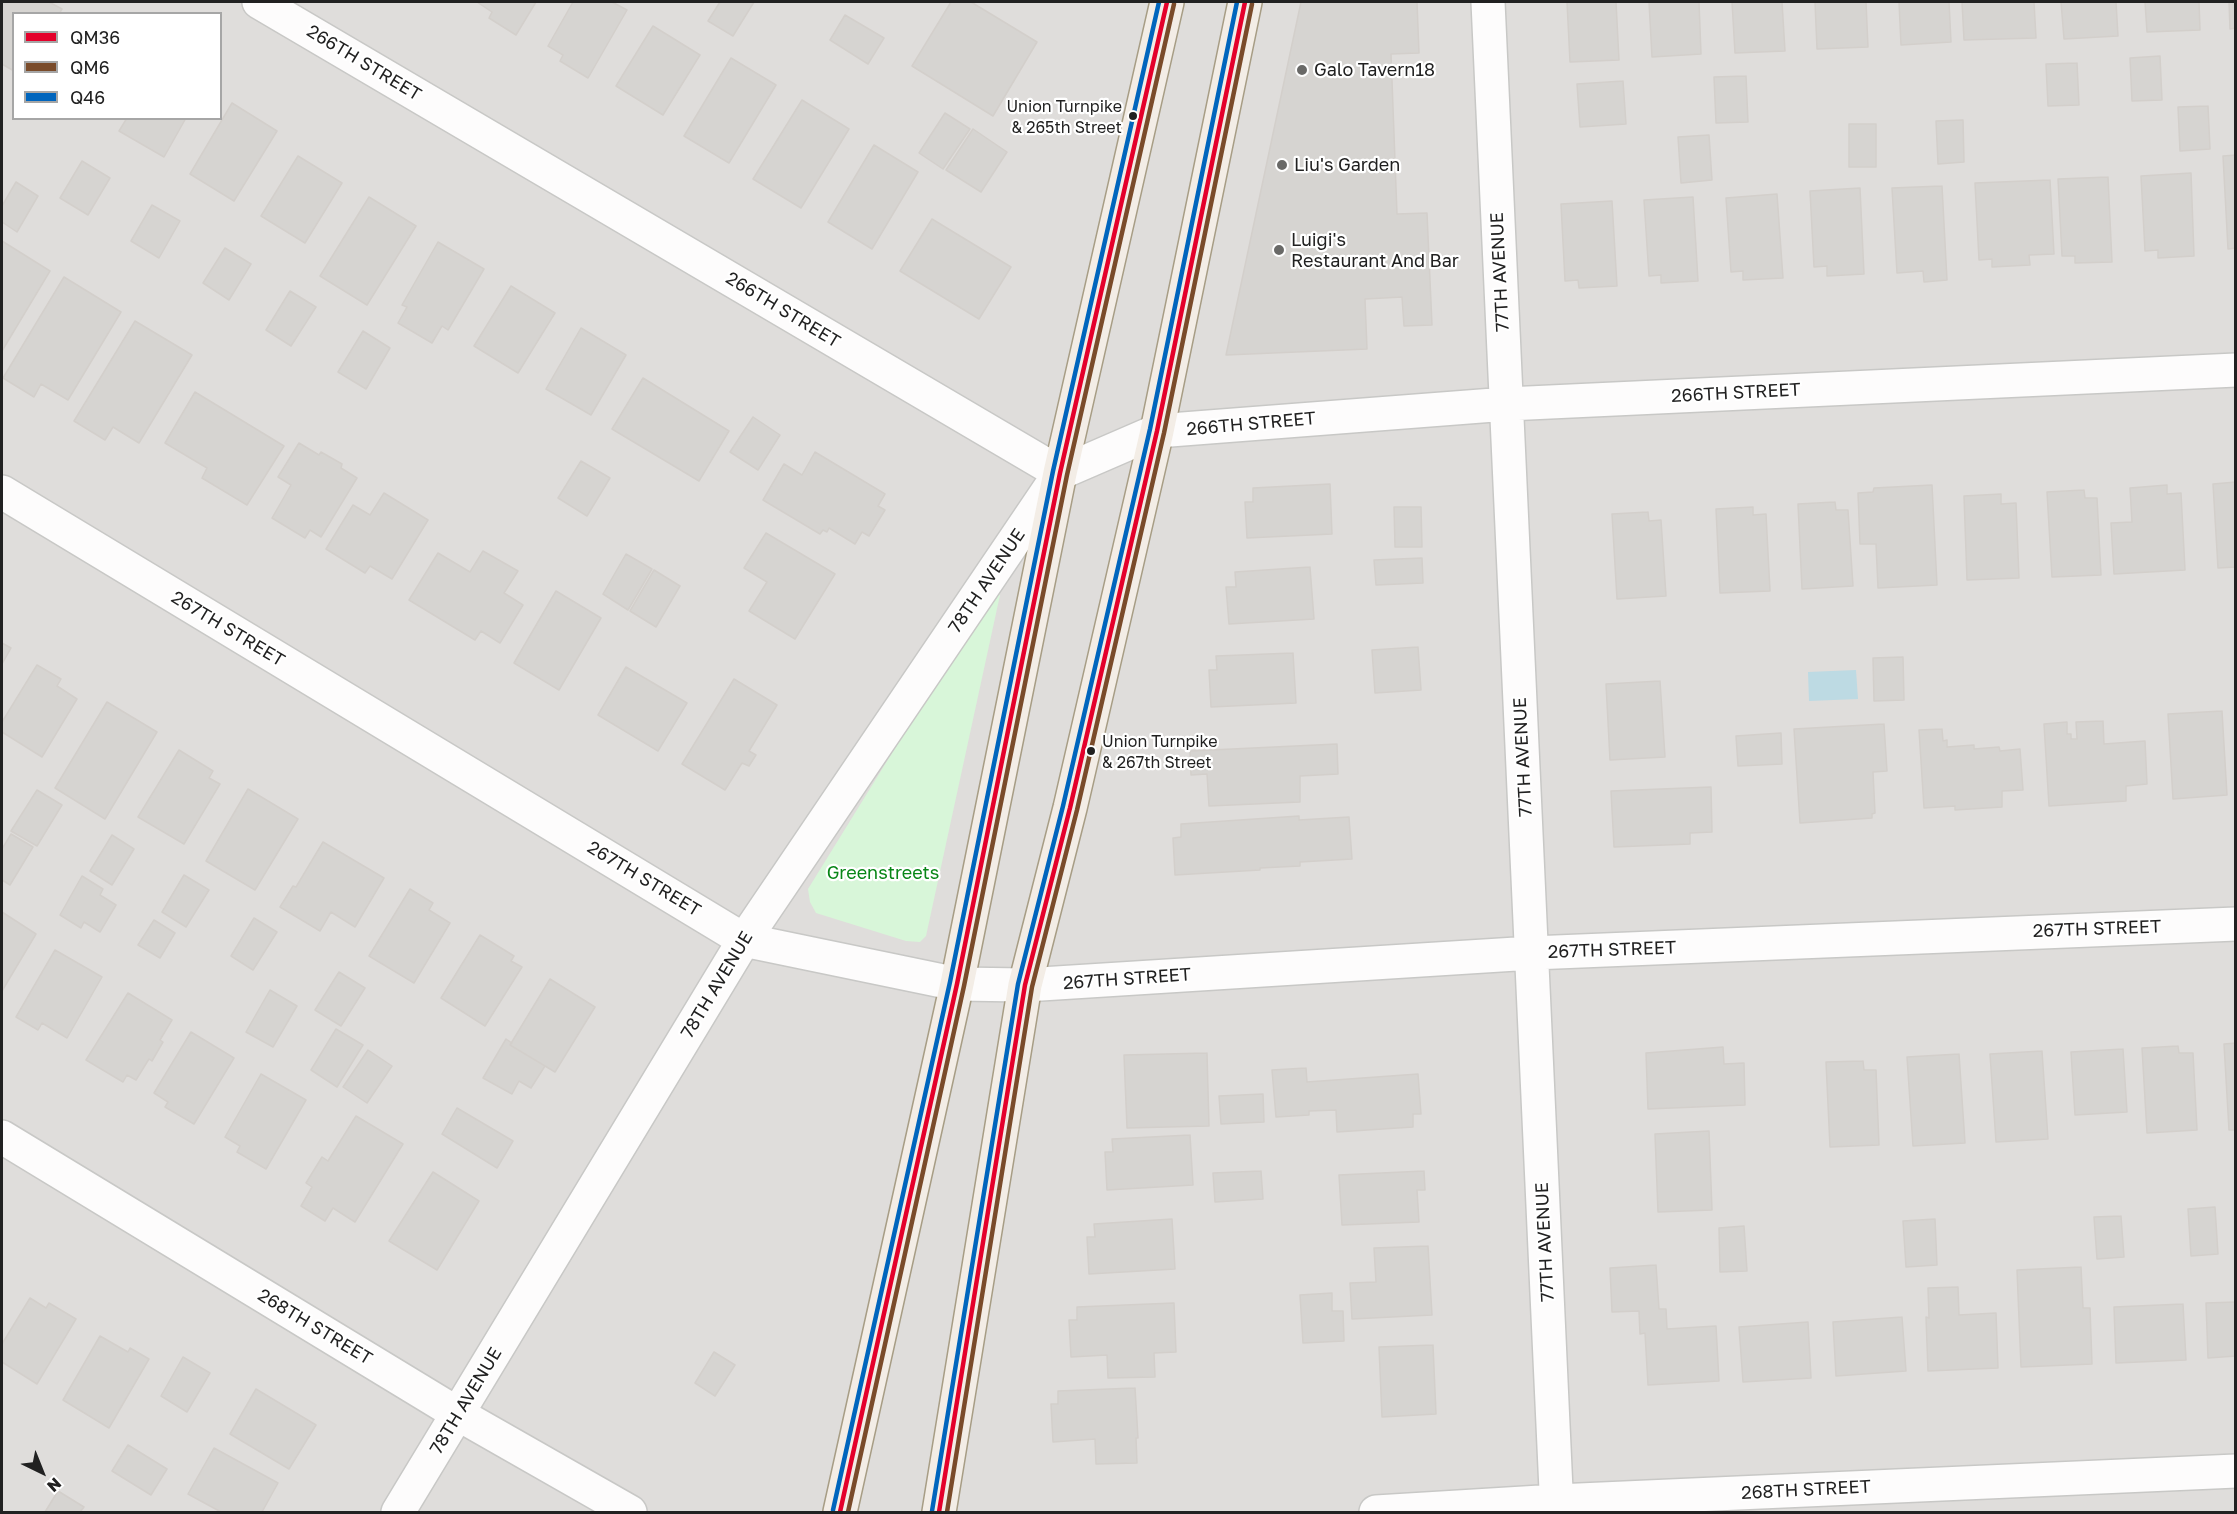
<!DOCTYPE html>
<style>
body{margin:0}
#map{position:relative;width:2237px;height:1514px;overflow:hidden;background:#f0eeea;font-family:"Golos Text",sans-serif}
canvas{display:block}
.frame{position:absolute;inset:0;border:3px solid #212121;pointer-events:none}
.legend{position:absolute;left:12px;top:12px;width:210px;height:108px;box-sizing:border-box;background:#fff;border:2px solid #a6a6a6;margin:0;padding:8px 10px;list-style:none;font-size:18px;color:#212121}
.legend li{display:flex;align-items:center;gap:12px;height:30px}
.legend b{width:30px;border:2px solid #a6a6a6}
.north{position:absolute;left:12px;top:1442px;width:60px;height:60px;-webkit-text-stroke:4px #fff;paint-order:stroke;rotate:137deg;font-size:16px;font-weight:700;line-height:24px;text-align:center;color:#212121}
.north::after{content:'';display:block;margin:auto;width:21px;height:27px;background:#212121;clip-path:polygon(50% 0,100% 100%,50% 72%,0 100%)}
</style>
<div id="map">
<canvas width="2237" height="1514"></canvas>
<div class="frame"></div>
<ul class="legend">
<li><b style="height:8px;background:#e4002b"></b>QM36</li>
<li><b style="height:8px;background:#7a4b2a"></b>QM6</li>
<li><b style="height:8px;background:#0065bd"></b>Q46</li>
</ul>
<div class="north">N</div>
</div>
<script>
const c = document.querySelector('canvas').getContext('2d');
c.lineJoin = 'round';
function fillPath(path, color) {
  c.fillStyle = color;
  c.fill(path, 'evenodd');
}
function shape(rows) {
  const path = new Path2D();
  for (const r of rows) {
    path.moveTo(r[0], r[1]);
    for (let i = 2; i < r.length; i += 2) path.lineTo(r[i], r[i + 1]);
  }
  return path;
}
function trace(path, color, width, dash) {
  c.strokeStyle = color;
  c.lineWidth = width;
  c.lineCap = dash ? 'butt' : 'round';
  c.setLineDash(dash || []);
  c.stroke(path);
}
function drawText(font, color, halo, rows, align = 'center') {
  c.font = font + ' "Golos Text",sans-serif';
  c.lineWidth = 4.5;
  c.setLineDash([]);
  c.textBaseline = 'middle';
  c.strokeStyle = halo;
  c.fillStyle = color;
  for (const [text, x, y, turn = 0] of rows) {
    c.save();
    c.translate(x, y);
    c.rotate((+turn || 0) * Math.PI / 180);
    c.textAlign = isNaN(turn) ? turn : align;
    if (halo) c.strokeText(text, 0, 0);
    c.fillText(text, 0, 0);
    c.restore();
  }
}
const residential = shape([
 [2,2,2235,2,2235,1512,2,1512],
 [14,14,220,14,220,118,14,118]
]);
const park = shape([
 [994,592,1000,595,926,936,920,942,906,941,816,913,810,902,808,889,981,609]
]);
const water = shape([
 [1856,670,1858,699,1809,701,1808,672]
]);
const building = shape([
 [2,2,49,2,62,9,59,14,14,14,14,71,2,64,2,2],
 [477,2,536,2,516,35,489,18,492,12,477,2],
 [573,2,612,2,627,10,588,78,560,61,563,55,548,46,573,2],
 [720,2,754,2,733,36,708,21,720,2],
 [951,2,971,2,1037,42,993,116,912,66,951,2],
 [1301,2,1417,2,1419,53,1391,54,1397,214,1427,213,1432,325,1404,326,1402,297,1365,299,1367,349,1226,355,1301,2],
 [1567,2,1616,2,1619,60,1570,62,1567,2],
 [1649,2,1699,2,1701,54,1652,57,1649,2],
 [1732,2,1782,2,1785,51,1735,53,1732,2],
 [1815,2,1866,2,1868,47,1817,49,1815,2],
 [1899,2,1949,2,1951,42,1901,45,1899,2],
 [1962,2,2034,2,2036,38,1964,40,1962,2],
 [2061,2,2116,2,2118,36,2064,39,2061,2],
 [2145,2,2199,2,2200,30,2147,32,2145,2],
 [2229,2,2236,2,2236,28,2230,29,2229,2],
 [845,15,884,38,868,64,830,40,845,15],
 [653,26,700,55,663,115,616,86,653,26],
 [2160,56,2162,100,2132,101,2130,58,2160,56],
 [731,58,776,85,729,163,684,136,731,58],
 [2077,63,2079,105,2048,106,2046,64,2077,63],
 [1746,76,1748,122,1716,123,1714,77,1746,76],
 [1623,81,1626,124,1580,127,1577,84,1623,81],
 [802,100,849,129,801,208,753,179,802,100],
 [232,103,277,131,234,201,190,174,232,103],
 [2208,106,2210,149,2180,151,2178,107,2208,106],
 [945,113,970,129,943,169,919,153,945,113],
 [127,118,186,118,164,157,119,131,127,118],
 [1963,120,1964,162,1938,164,1936,121,1963,120],
 [1849,124,1876,124,1876,167,1849,167,1849,124],
 [973,129,1007,152,981,192,946,170,973,129],
 [1709,135,1712,180,1681,183,1678,137,1709,135],
 [874,145,918,172,872,249,828,222,874,145],
 [2236,155,2236,248,2228,249,2223,156,2236,155],
 [298,156,342,183,305,243,261,216,298,156],
 [82,161,110,178,88,215,60,198,82,161],
 [2191,173,2194,256,2158,258,2158,250,2145,251,2141,176,2191,173],
 [2108,177,2112,262,2075,263,2075,256,2062,256,2058,179,2108,177],
 [2050,180,2054,254,2029,255,2030,265,1992,267,1992,259,1979,260,1975,183,2050,180],
 [16,182,38,196,17,232,2,222,2,206,16,182],
 [1942,186,1947,280,1924,282,1923,271,1897,273,1892,188,1942,186],
 [1860,188,1864,274,1827,276,1827,266,1814,267,1810,191,1860,188],
 [1777,194,1783,278,1743,280,1743,271,1731,272,1726,198,1777,194],
 [369,197,416,226,367,305,320,276,369,197],
 [1693,197,1698,281,1661,283,1661,275,1649,276,1644,200,1693,197],
 [1612,201,1617,286,1579,288,1578,280,1565,281,1561,204,1612,201],
 [152,205,180,221,159,258,131,241,152,205],
 [932,219,1011,267,979,319,900,271,932,219],
 [2,241,50,271,2,351,2,241],
 [438,242,484,269,448,330,442,326,432,343,398,323,407,307,402,305,438,242],
 [225,248,251,264,229,300,203,283,225,248],
 [64,277,121,312,68,400,41,384,34,397,3,378,64,277],
 [511,286,555,313,518,373,474,346,511,286],
 [290,291,316,307,291,346,266,330,290,291],
 [135,321,192,355,139,443,113,427,105,440,74,421,135,321],
 [581,328,626,355,591,415,546,389,581,328],
 [363,331,390,348,366,389,338,372,363,331],
 [643,378,729,431,699,481,612,429,643,378],
 [195,392,284,446,247,505,202,478,207,468,165,443,195,392],
 [753,417,780,435,758,470,730,452,753,417],
 [299,443,319,455,321,452,342,464,341,468,357,478,321,537,310,530,305,538,272,518,291,485,278,477,299,443],
 [815,452,885,494,878,506,885,510,869,536,862,532,855,544,829,528,827,532,823,530,820,534,763,500,784,464,802,475,815,452],
 [581,461,610,478,587,516,558,498,581,461],
 [2236,482,2236,567,2218,568,2213,484,2236,482],
 [1330,484,1332,534,1247,538,1245,502,1253,502,1253,488,1330,484],
 [1932,485,1937,585,1878,588,1876,544,1860,544,1858,493,1873,492,1874,488,1932,485],
 [2167,485,2167,494,2181,493,2185,570,2114,574,2111,523,2132,522,2130,488,2167,485],
 [2084,490,2085,498,2097,498,2101,575,2052,577,2047,492,2084,490],
 [384,493,428,520,392,579,370,566,365,573,326,549,353,505,370,515,384,493],
 [2001,494,2001,504,2016,503,2019,578,1967,580,1964,496,2001,494],
 [1835,502,1836,510,1848,510,1853,586,1802,589,1798,504,1835,502],
 [1394,507,1421,507,1422,547,1395,547,1394,507],
 [1753,507,1753,515,1766,514,1770,591,1720,593,1716,509,1753,507],
 [1648,512,1649,521,1661,520,1666,596,1617,599,1612,514,1648,512],
 [766,533,835,574,795,639,749,611,767,582,744,568,766,533],
 [483,551,518,571,504,593,523,605,500,643,481,631,475,640,409,600,438,553,470,572,483,551],
 [626,554,652,569,628,610,603,594,626,554],
 [1422,558,1423,583,1376,585,1374,560,1422,558],
 [1310,567,1314,619,1229,624,1226,587,1236,587,1235,572,1310,567],
 [654,570,680,586,656,627,630,611,654,570],
 [556,591,601,618,559,690,514,663,556,591],
 [2,643,11,648,2,664,2,643],
 [1418,647,1421,690,1375,693,1372,650,1418,647],
 [1293,653,1296,703,1211,707,1209,670,1217,670,1216,656,1293,653],
 [1903,657,1904,700,1874,701,1873,658,1903,657],
 [37,665,61,679,57,686,77,699,42,757,2,732,2,722,37,665],
 [626,667,687,703,658,751,598,715,626,667],
 [734,679,777,705,749,751,756,755,749,766,742,763,725,790,682,764,734,679],
 [1660,681,1665,757,1610,760,1606,684,1660,681],
 [107,702,157,732,105,819,55,788,107,702],
 [2222,711,2227,795,2173,799,2168,714,2222,711],
 [2103,721,2104,744,2145,741,2147,784,2126,786,2126,801,2049,806,2044,724,2067,722,2067,734,2071,734,2071,739,2077,739,2076,722,2103,721],
 [1884,724,1887,771,1873,772,1875,813,1872,814,1872,818,1800,823,1794,729,1884,724],
 [1942,729,1943,741,1947,740,1947,747,1974,745,1974,749,1999,747,2000,751,2020,749,2023,790,2002,791,2002,807,1955,810,1955,806,1924,808,1919,730,1942,729],
 [1781,733,1782,764,1738,766,1736,736,1781,733],
 [1337,744,1338,774,1300,776,1300,802,1209,806,1207,774,1191,775,1190,751,1337,744],
 [179,750,213,771,209,778,220,784,184,844,138,817,179,750],
 [1711,787,1712,832,1690,833,1690,844,1614,847,1611,791,1711,787],
 [248,789,298,819,255,890,206,861,248,789],
 [37,790,62,805,37,846,11,831,37,790],
 [1299,816,1299,820,1349,817,1352,859,1300,862,1300,866,1260,868,1260,870,1175,875,1173,838,1181,837,1181,824,1299,816],
 [11,834,33,847,10,885,2,880,2,849,11,834],
 [112,835,134,849,112,885,90,871,112,835],
 [323,842,384,878,355,927,331,912,320,931,280,907,293,886,296,887,323,842],
 [184,875,209,890,186,927,162,912,184,875],
 [82,876,103,889,100,895,116,905,100,932,84,922,81,928,60,915,82,876],
 [410,889,433,903,429,910,450,923,414,983,369,956,410,889],
 [2,912,36,934,2,991,2,912],
 [254,918,277,932,253,970,231,956,254,918],
 [154,920,175,933,160,958,138,945,154,920],
 [480,935,514,956,511,961,522,967,485,1026,441,998,480,935],
 [55,950,102,977,67,1038,42,1023,38,1030,16,1017,55,950],
 [339,972,365,988,341,1026,315,1010,339,972],
 [550,979,595,1007,555,1072,510,1045,550,979],
 [270,990,297,1006,273,1047,246,1032,270,990],
 [128,993,172,1020,160,1040,163,1042,152,1061,149,1059,136,1080,127,1075,123,1082,86,1060,128,993],
 [336,1029,363,1045,337,1087,311,1070,336,1029],
 [191,1032,234,1058,194,1124,165,1107,168,1102,154,1093,191,1032],
 [506,1039,512,1043,510,1045,545,1066,531,1088,519,1081,512,1094,483,1078,506,1039],
 [2236,1043,2236,1130,2229,1130,2224,1044,2236,1043],
 [2178,1046,2179,1053,2193,1053,2197,1130,2147,1133,2142,1048,2178,1046],
 [1723,1047,1724,1064,1744,1063,1745,1105,1648,1109,1646,1053,1723,1047],
 [2123,1049,2127,1112,2075,1115,2071,1052,2123,1049],
 [368,1050,392,1066,367,1103,343,1087,368,1050],
 [2042,1051,2048,1139,1996,1142,1990,1054,2042,1051],
 [1207,1053,1209,1126,1127,1128,1124,1055,1207,1053],
 [1959,1054,1965,1143,1913,1146,1907,1057,1959,1054],
 [1863,1061,1864,1070,1876,1070,1879,1145,1830,1147,1826,1062,1863,1061],
 [1306,1068,1307,1082,1418,1074,1421,1114,1413,1114,1413,1127,1337,1132,1336,1110,1309,1111,1309,1115,1276,1117,1272,1070,1306,1068],
 [261,1074,306,1100,266,1169,237,1152,240,1146,225,1137,261,1074],
 [1263,1094,1264,1122,1221,1124,1219,1096,1263,1094],
 [457,1108,513,1141,497,1168,442,1134,457,1108],
 [356,1116,403,1144,355,1222,333,1208,325,1221,301,1206,312,1187,306,1183,322,1157,328,1161,356,1116],
 [1709,1131,1712,1210,1658,1212,1655,1134,1709,1131],
 [1190,1135,1193,1185,1107,1190,1105,1152,1113,1152,1112,1139,1190,1135],
 [1261,1171,1263,1199,1215,1202,1213,1173,1261,1171],
 [1424,1171,1425,1190,1417,1190,1419,1222,1342,1225,1339,1175,1424,1171],
 [433,1172,479,1201,437,1270,389,1241,433,1172],
 [2215,1207,2218,1254,2191,1256,2188,1209,2215,1207],
 [2121,1216,2124,1257,2097,1259,2094,1217,2121,1216],
 [1172,1219,1175,1269,1089,1274,1087,1237,1095,1237,1094,1224,1172,1219],
 [1935,1219,1937,1265,1906,1267,1903,1221,1935,1219],
 [1744,1226,1747,1271,1720,1272,1719,1228,1744,1226],
 [1428,1246,1432,1315,1352,1319,1350,1283,1376,1282,1374,1248,1428,1246],
 [1656,1265,1659,1309,1666,1309,1667,1329,1716,1326,1719,1381,1648,1385,1645,1333,1640,1334,1639,1311,1612,1312,1610,1268,1656,1265],
 [2081,1267,2083,1308,2090,1308,2092,1364,2021,1367,2017,1270,2081,1267],
 [1958,1287,1959,1315,1996,1313,1998,1368,1928,1371,1926,1317,1929,1318,1928,1288,1958,1287],
 [1332,1293,1332,1311,1343,1311,1344,1341,1303,1343,1300,1295,1332,1293],
 [30,1298,46,1308,49,1303,76,1319,37,1384,2,1362,2,1344,30,1298],
 [2236,1302,2236,1356,2208,1358,2206,1303,2236,1302],
 [1174,1303,1176,1352,1154,1353,1155,1377,1108,1378,1107,1355,1071,1357,1069,1320,1077,1320,1077,1307,1174,1303],
 [2183,1304,2186,1360,2116,1363,2114,1307,2183,1304],
 [1902,1317,1906,1371,1836,1376,1833,1322,1902,1317],
 [1808,1322,1811,1378,1743,1382,1739,1327,1808,1322],
 [100,1336,128,1352,130,1348,149,1359,109,1428,63,1400,100,1336],
 [1433,1345,1436,1414,1382,1417,1379,1347,1433,1345],
 [714,1352,735,1365,715,1396,695,1383,714,1352],
 [183,1357,210,1373,187,1412,161,1396,183,1357],
 [1135,1388,1138,1438,1136,1438,1137,1463,1096,1464,1095,1439,1053,1442,1051,1404,1058,1404,1058,1391,1135,1388],
 [256,1389,316,1425,289,1469,230,1434,256,1389],
 [128,1445,167,1469,151,1495,112,1471,128,1445],
 [214,1448,278,1483,262,1512,221,1512,188,1494,214,1448],
 [58,1491,84,1507,80,1512,45,1512,58,1491]
]);
const minor = shape([
 [259,2,1060,473,1157,431,1507,404,2236,370],
 [1488,2,1557,1512],
 [2,492,744,940,957,984,1025,985,1532,953,2236,924],
 [2,1137,458,1414,630,1512],
 [398,1512,744,940,1060,473],
 [1376,1512,1557,1501,2236,1471]
]);
const major = shape([
 [840,1512,957,984,1060,473,1167,2],
 [939,1512,1025,985,1070,808,1157,431,1245,2]
]);
const bus1 = shape([
 [840,1512,957,984,1060,473,1167,2],
 [939,1512,1025,985,1070,808,1157,431,1245,2]
]);
const bus2 = shape([
 [848,1512,964,986,1067,475,1174,4],
 [947,1512,1032,987,1077,810,1164,433,1252,4]
]);
const bus3 = shape([
 [833,1510,950,982,1053,471,1159,2],
 [932,1511,1018,984,1063,806,1150,429,1237,2]
]);
const markers = [
 [1302,70,6,"#696967"],
 [1133,116,5,"#212121"],
 [1282,165,6,"#696967"],
 [1279,250,6,"#696967"],
 [1091,751,5,"#212121"]
];
const busNames = [
 ["Union Turnpike",1122,107],
 ["& 265th Street",1122,128],
 ["Union Turnpike",1102,742,"left"],
 ["& 267th Street",1102,763,"left"]
];
const streetNames = [
 ["266TH STREET",364,63,31],
 ["77TH AVENUE",1500,272,-93],
 ["266TH STREET",783,310,31],
 ["266TH STREET",1736,393,-3],
 ["266TH STREET",1251,424,-5],
 ["78TH AVENUE",987,581,-56],
 ["267TH STREET",228,629,31],
 ["77TH AVENUE",1523,757,-93],
 ["267TH STREET",644,879,31],
 ["267TH STREET",2097,929,-2],
 ["267TH STREET",1612,950,-2],
 ["267TH STREET",1127,979,-4],
 ["78TH AVENUE",717,985,-59],
 ["77TH AVENUE",1545,1242,-93],
 ["268TH STREET",315,1327,31],
 ["78TH AVENUE",466,1401,-59],
 ["268TH STREET",1806,1490,-3]
];
const poiNames = [
 ["Galo Tavern18",1314,70],
 ["Liu's Garden",1294,165],
 ["Luigi's",1291,240],
 ["Restaurant And Bar",1291,261]
];
const parkNames = [
 ["Greenstreets",883,873]
];
fillPath(residential, '#dfdddb');
fillPath(park, '#d8f6d9');
fillPath(water, '#bddae3');
fillPath(building, '#d6d4d1');
trace(building, '#d3cfcb', 1.5);
trace(minor, '#c8c8c6', 36);
trace(major, '#a79d85', 36);
trace(minor, '#fdfcfc', 33);
trace(major, '#f3ede6', 33);
trace(bus1, '#e4002b', 4.5);
trace(bus2, '#7a4b2a', 4.5);
trace(bus3, '#0065bd', 4.5);
for (const [x, y, r, color] of markers) {
  const dot = new Path2D();
  dot.arc(x, y, r, 0, 2 * Math.PI);
  c.fillStyle = color;
  c.fill(dot);
  trace(dot, '#fff', 2);
}
drawText('16px', '#212121', '#fff', busNames, 'right');
drawText('18px', '#212121', '#fff', streetNames);
drawText('18px', '#212121', '#fff', poiNames, 'left');
drawText('18px', '#088617', '#fff', parkNames);
</script>
